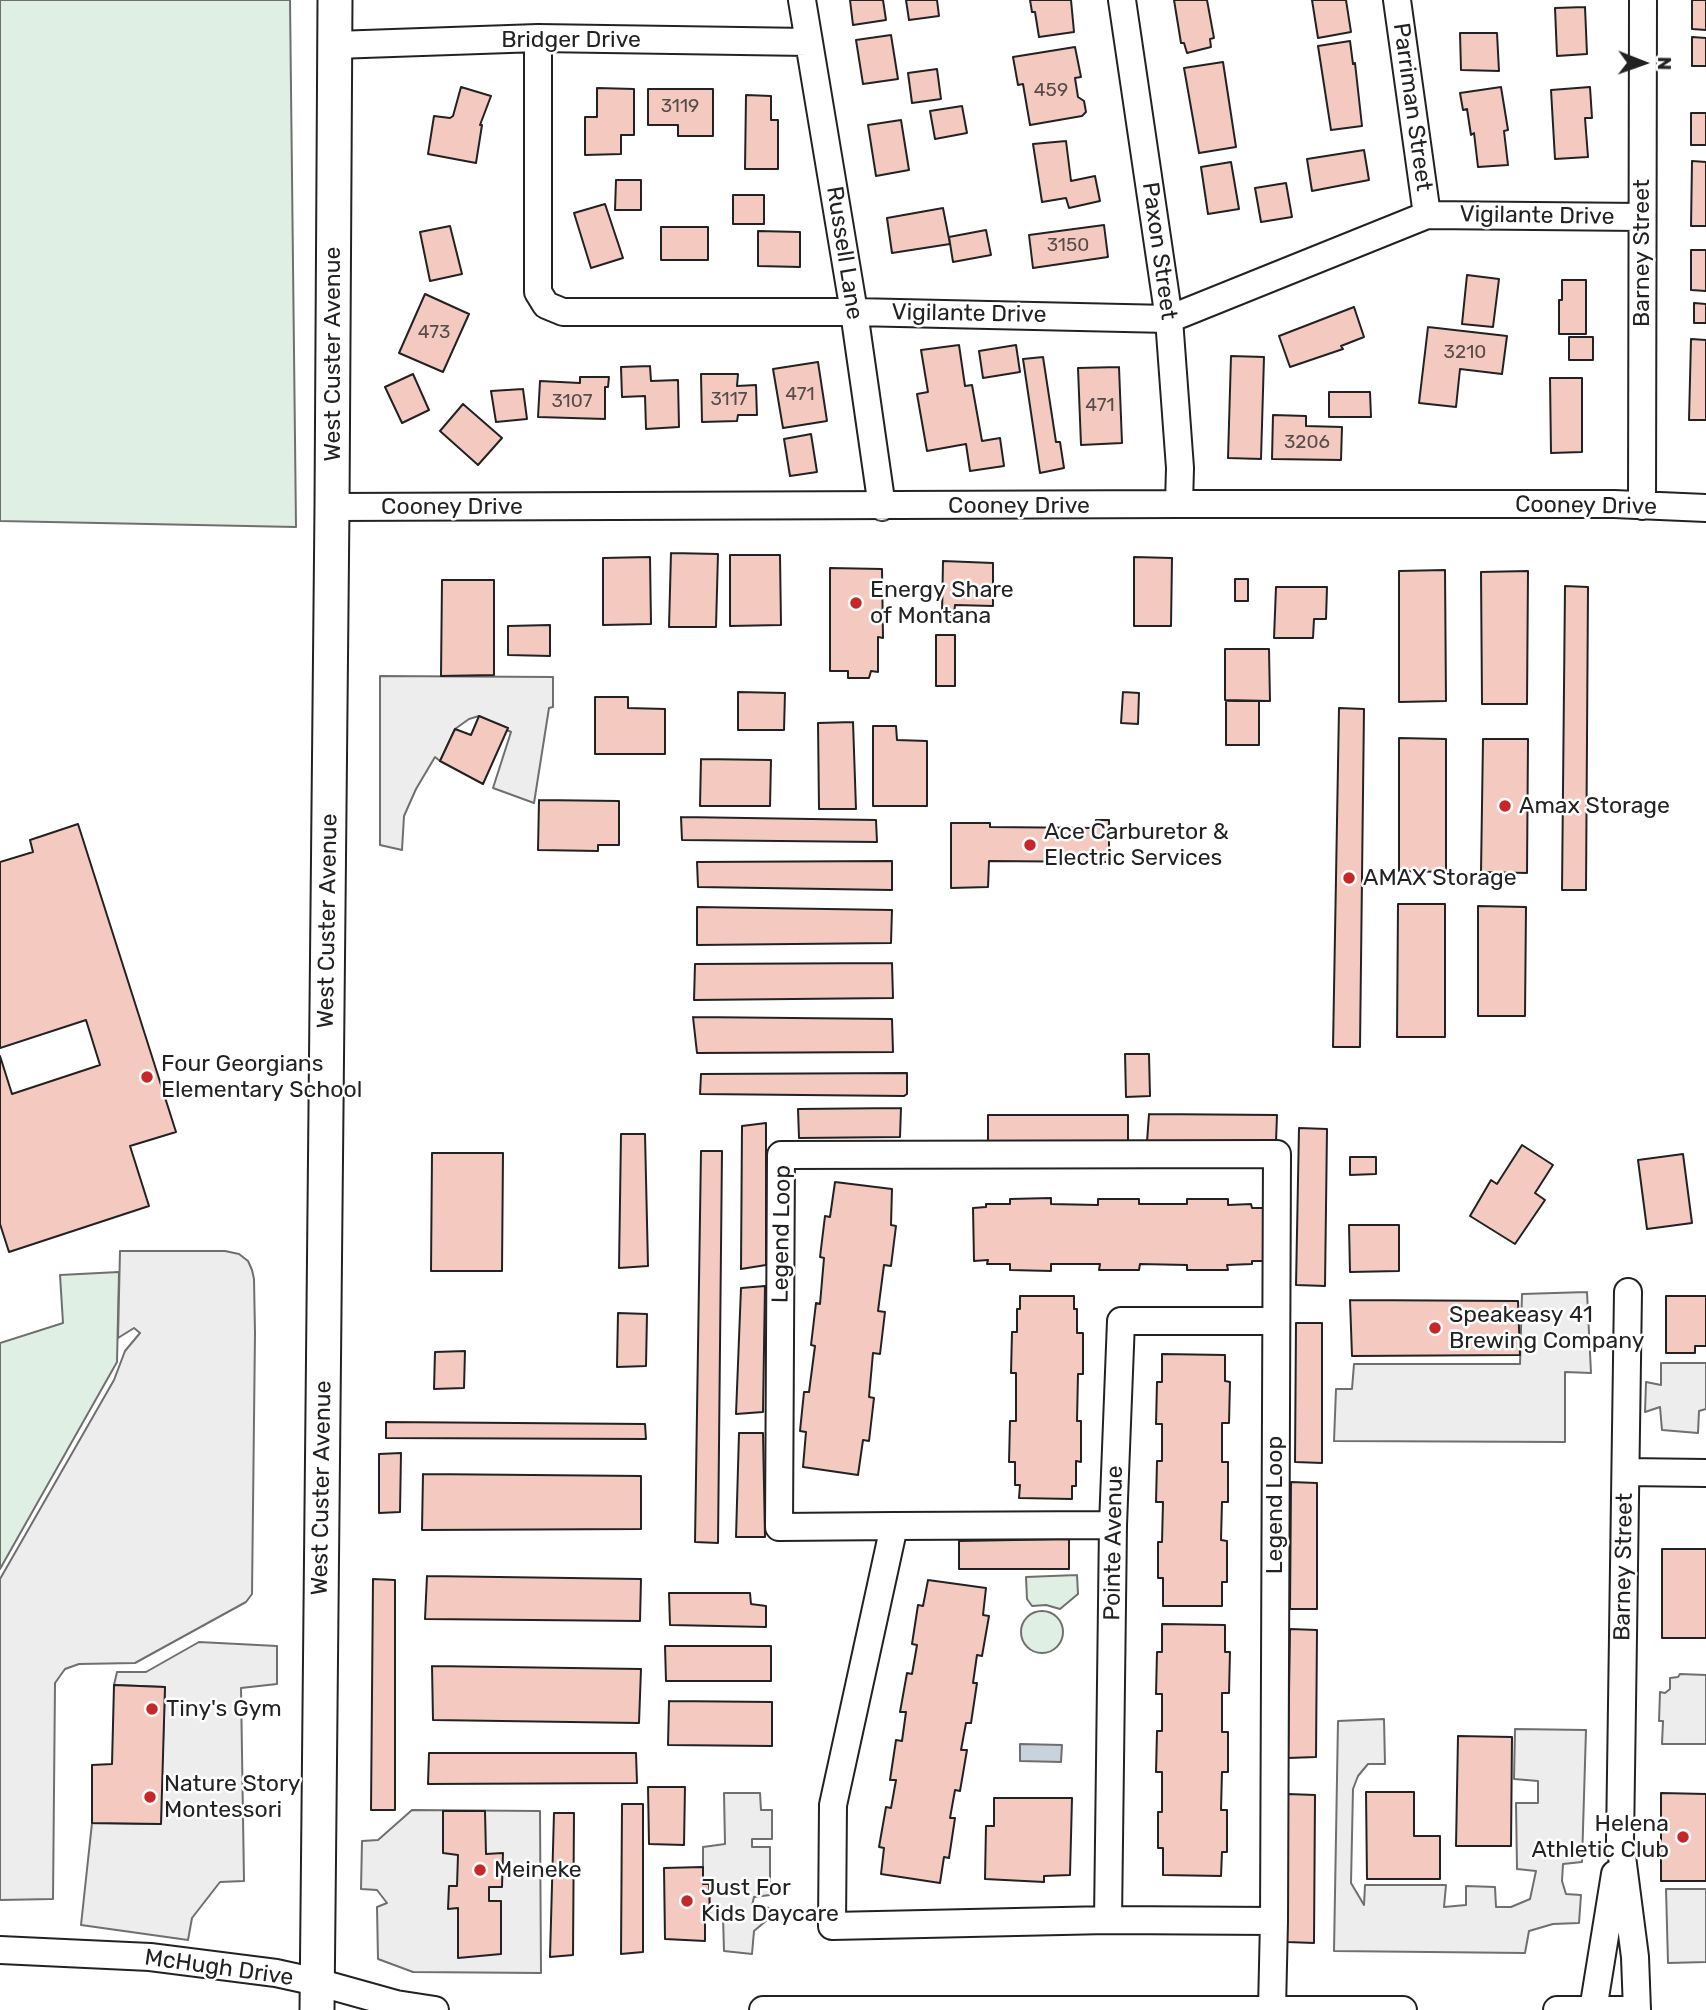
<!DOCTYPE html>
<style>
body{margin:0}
#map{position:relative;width:1706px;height:2010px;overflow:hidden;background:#fff;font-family:Rubik,sans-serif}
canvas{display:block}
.north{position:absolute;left:1608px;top:28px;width:70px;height:70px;-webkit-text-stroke:5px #fff;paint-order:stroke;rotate:91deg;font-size:19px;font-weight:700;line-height:28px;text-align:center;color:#222}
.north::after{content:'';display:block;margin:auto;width:24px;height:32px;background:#222;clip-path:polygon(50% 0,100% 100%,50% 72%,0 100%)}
</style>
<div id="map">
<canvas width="1706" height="2010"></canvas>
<div class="north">N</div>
</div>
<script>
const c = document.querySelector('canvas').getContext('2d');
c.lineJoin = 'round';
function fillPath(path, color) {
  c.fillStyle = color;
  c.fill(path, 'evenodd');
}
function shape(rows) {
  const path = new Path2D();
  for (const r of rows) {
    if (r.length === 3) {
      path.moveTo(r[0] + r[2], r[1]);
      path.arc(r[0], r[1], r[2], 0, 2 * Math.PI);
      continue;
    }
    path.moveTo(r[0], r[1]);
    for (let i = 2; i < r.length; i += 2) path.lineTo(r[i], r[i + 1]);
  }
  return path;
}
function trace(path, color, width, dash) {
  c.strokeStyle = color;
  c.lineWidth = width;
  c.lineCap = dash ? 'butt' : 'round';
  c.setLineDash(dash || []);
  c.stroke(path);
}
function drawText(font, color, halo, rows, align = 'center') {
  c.font = font + ' Rubik,sans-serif';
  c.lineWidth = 5;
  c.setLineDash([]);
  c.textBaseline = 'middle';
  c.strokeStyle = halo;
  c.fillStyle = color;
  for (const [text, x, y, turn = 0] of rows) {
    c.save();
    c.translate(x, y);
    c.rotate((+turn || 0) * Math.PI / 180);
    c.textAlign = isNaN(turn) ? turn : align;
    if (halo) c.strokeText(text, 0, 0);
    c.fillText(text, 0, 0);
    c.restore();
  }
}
const green = shape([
 [0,0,290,0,296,527,0,521,0,0],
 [119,1272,117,1362,0,1569,0,1343,63,1323,60,1275,119,1272],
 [1077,1575,1078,1594,1060,1609,1046,1605,1032,1606,1027,1599,1026,1577,1077,1575],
 [1042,1632,21]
]);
const parking = shape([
 [380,676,553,677,553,707,549,708,534,803,493,788,511,732,479,716,469,719,455,729,440,761,435,757,416,789,404,816,402,850,380,845,380,676],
 [120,1251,225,1251,239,1254,248,1261,252,1270,254,1279,255,1333,252,1594,246,1602,135,1663,79,1664,65,1669,55,1683,53,1899,0,1900,0,1579,114,1380,125,1351,140,1333,134,1328,118,1338,120,1251],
 [1587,1292,1591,1373,1565,1372,1565,1442,1334,1441,1336,1389,1352,1389,1354,1364,1520,1364,1522,1294,1587,1292],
 [1661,1363,1706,1363,1706,1409,1699,1411,1698,1433,1662,1430,1660,1407,1645,1412,1646,1382,1661,1385,1661,1363],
 [199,1642,277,1646,277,1684,241,1688,244,1881,220,1882,192,1918,188,1940,81,1925,92,1823,160,1824,165,1687,114,1685,117,1672,146,1672,199,1642],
 [1680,1674,1706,1675,1706,1744,1662,1744,1663,1721,1659,1721,1660,1692,1665,1693,1670,1689,1670,1678,1678,1677,1680,1674],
 [1384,1719,1385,1764,1368,1764,1358,1776,1353,1789,1351,1883,1364,1905,1365,1885,1446,1885,1444,1907,1466,1905,1466,1886,1495,1887,1496,1907,1511,1907,1530,1899,1536,1871,1517,1869,1516,1803,1538,1803,1538,1781,1514,1779,1515,1729,1586,1730,1582,1862,1563,1864,1562,1881,1566,1894,1581,1895,1579,1923,1553,1924,1529,1931,1525,1953,1334,1951,1338,1721,1384,1719],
 [724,1793,760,1793,761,1810,772,1810,772,1839,752,1839,752,1847,770,1847,770,1895,754,1897,752,1906,770,1908,767,1920,754,1931,752,1954,724,1951,723,1917,710,1918,709,1885,703,1884,703,1847,725,1844,724,1793],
 [412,1810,540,1811,541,1973,413,1972,378,1959,377,1907,387,1903,377,1890,361,1889,362,1841,378,1840,412,1810],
 [1666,1889,1706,1889,1706,1962,1668,1963,1666,1889]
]);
const water = shape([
 [1020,1744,1062,1745,1061,1762,1020,1761,1020,1744]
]);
const building = shape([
 [850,0,883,0,886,20,853,25,850,0],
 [906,0,937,0,939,16,909,20,906,0],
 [1030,0,1071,0,1074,32,1039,37,1035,12,1032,12,1030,0],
 [1174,0,1207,0,1214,38,1210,39,1211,47,1187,53,1184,43,1181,43,1174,0],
 [1312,0,1346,0,1351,32,1318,38,1312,0],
 [1692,0,1706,0,1706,30,1692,29,1692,0],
 [1585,7,1587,54,1557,56,1555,8,1585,7],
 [1460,33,1497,33,1499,71,1461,70,1460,33],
 [891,35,898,79,863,84,856,40,891,35],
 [1692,37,1706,38,1706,66,1692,66,1692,37],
 [1350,41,1353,64,1355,63,1362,126,1331,130,1318,46,1350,41],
 [1075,47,1081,77,1075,78,1078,97,1084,101,1086,112,1082,116,1030,125,1023,84,1018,85,1013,57,1075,47],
 [1223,62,1236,147,1199,153,1184,68,1223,62],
 [937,69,941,99,912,103,908,73,937,69],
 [461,87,491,96,480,125,482,125,476,163,428,154,434,116,450,118,453,116,461,87],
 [1501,87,1508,130,1504,131,1508,165,1478,167,1474,133,1471,135,1467,109,1463,110,1460,93,1501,87],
 [1590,87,1592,118,1585,118,1588,157,1555,159,1551,90,1590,87],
 [597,88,634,89,634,135,621,135,621,154,585,155,585,117,597,117,597,88],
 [648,89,713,89,713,136,678,136,678,125,648,125,648,89],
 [746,95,771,96,771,120,778,120,778,169,745,169,746,95],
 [962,106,967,133,935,139,930,111,962,106],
 [1691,113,1706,113,1706,145,1691,145,1691,113],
 [901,120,909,170,876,176,868,125,901,120],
 [1066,141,1071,181,1095,176,1100,201,1069,208,1066,198,1042,202,1033,144,1066,141],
 [1364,150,1369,180,1312,191,1307,159,1364,150],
 [1692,161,1706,162,1706,226,1691,226,1692,161],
 [1231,162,1239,209,1208,214,1201,167,1231,162],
 [616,180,641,180,641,210,615,210,616,180],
 [1286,183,1292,217,1261,222,1255,188,1286,183],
 [733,195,764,195,764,224,733,224,733,195],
 [605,204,623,258,591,268,574,213,605,204],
 [943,208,950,244,892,253,887,218,943,208],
 [1104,225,1108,257,1033,268,1029,235,1104,225],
 [450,226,462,274,430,281,420,232,450,226],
 [661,227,708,227,708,260,661,260,661,227],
 [986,230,991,255,953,262,949,237,986,230],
 [758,231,800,232,800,267,758,266,758,231],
 [1691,250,1706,250,1706,291,1691,290,1691,250],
 [1467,275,1499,279,1493,327,1462,324,1467,275],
 [1562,280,1586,280,1586,334,1559,334,1559,300,1562,300,1562,280],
 [425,294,469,314,443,372,399,353,425,294],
 [1694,303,1706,304,1706,323,1694,323,1694,303],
 [1354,307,1364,337,1341,346,1343,349,1290,367,1279,336,1354,307],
 [1428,327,1507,336,1502,374,1460,369,1456,407,1419,403,1428,327],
 [1569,337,1593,337,1593,360,1569,360,1569,337],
 [1691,339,1706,340,1706,420,1689,420,1691,339],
 [959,345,965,386,972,385,982,441,1000,438,1004,466,970,471,966,444,927,451,917,394,928,392,921,350,959,345],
 [1016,345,1020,372,983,378,979,351,1016,345],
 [1231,356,1264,357,1261,459,1228,458,1231,356],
 [1043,357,1056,442,1060,442,1064,468,1040,473,1023,359,1043,357],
 [818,362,827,421,783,428,773,369,818,362],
 [650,366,651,381,678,380,679,427,646,429,645,396,622,397,621,367,650,366],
 [1119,367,1122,443,1081,445,1078,368,1119,367],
 [413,374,429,410,402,423,385,387,413,374],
 [701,374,738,374,737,386,756,385,757,415,738,415,737,421,702,422,701,374],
 [580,377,609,377,608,387,605,387,605,419,538,417,540,381,580,383,580,377],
 [1550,378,1582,378,1582,452,1551,453,1550,378],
 [523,389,527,419,496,422,491,391,523,389],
 [1329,392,1370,392,1371,417,1329,417,1329,392],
 [463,404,502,438,478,465,440,431,463,404],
 [1273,415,1306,416,1306,426,1342,427,1341,460,1272,459,1273,415],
 [811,434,817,472,790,476,784,439,811,434],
 [671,553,718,554,716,627,669,627,671,553],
 [730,555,780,555,781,625,730,626,730,555],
 [650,557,651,624,603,625,603,558,650,557],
 [1134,557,1172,558,1171,626,1134,626,1134,557],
 [943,561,993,563,993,606,955,605,954,615,942,615,943,561],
 [830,568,882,569,883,638,878,637,878,672,871,671,869,678,848,678,848,671,830,671,830,568],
 [1445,570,1446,701,1399,702,1399,571,1445,570],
 [1528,571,1527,704,1482,704,1481,572,1528,571],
 [1235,579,1248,579,1248,601,1235,601,1235,579],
 [442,580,494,580,494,675,441,676,442,580],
 [1565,586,1588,587,1586,890,1562,890,1565,586],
 [1276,587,1327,587,1326,619,1314,619,1313,638,1274,638,1276,587],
 [550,625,550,656,508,655,508,626,550,625],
 [936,635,955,635,955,686,936,686,936,635],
 [1225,649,1269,649,1270,701,1225,700,1225,649],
 [738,692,785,693,784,730,738,730,738,692],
 [1123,692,1139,693,1138,724,1121,723,1123,692],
 [595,697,628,697,628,708,665,709,665,754,595,754,595,697],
 [1226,701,1259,701,1259,745,1226,745,1226,701],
 [1339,708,1364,709,1360,1047,1333,1047,1339,708],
 [479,716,508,728,483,784,440,761,455,729,471,735,479,716],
 [853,722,856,809,819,809,818,723,853,722],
 [873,726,896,726,897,740,927,741,927,806,873,806,873,726],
 [1399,738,1446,739,1446,872,1399,871,1399,738],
 [1483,739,1528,739,1527,873,1481,872,1483,739],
 [701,759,771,760,770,806,700,806,701,759],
 [539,800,619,801,619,845,598,845,598,851,538,850,539,800],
 [681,817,876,820,877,842,682,840,681,817],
 [1096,820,1109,820,1109,862,989,861,988,887,951,888,951,823,990,823,990,827,1095,828,1096,820],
 [78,824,176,1132,130,1146,149,1206,9,1252,0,1224,0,1056,12,1094,100,1065,86,1020,0,1048,0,862,33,852,30,840,78,824],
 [892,861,892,890,698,887,697,862,892,861],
 [1398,904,1445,904,1445,1037,1397,1037,1398,904],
 [1478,906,1526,907,1525,1016,1478,1016,1478,906],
 [697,907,892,910,891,943,697,945,697,907],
 [892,963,893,998,694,1000,695,964,892,963],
 [693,1017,892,1019,893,1052,697,1053,693,1017],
 [1125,1054,1149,1054,1150,1096,1126,1097,1125,1054],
 [907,1073,907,1094,904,1096,700,1094,701,1074,907,1073],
 [901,1108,900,1137,799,1138,798,1109,901,1108],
 [1149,1114,1277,1115,1276,1142,1147,1142,1149,1114],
 [988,1115,1128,1115,1128,1142,988,1142,988,1115],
 [766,1123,766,1265,741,1269,742,1126,766,1123],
 [1299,1128,1327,1129,1325,1286,1296,1285,1299,1128],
 [621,1134,645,1134,648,1266,619,1268,621,1134],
 [1522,1145,1553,1165,1535,1193,1545,1200,1515,1244,1470,1216,1491,1180,1497,1184,1522,1145],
 [701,1151,722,1151,718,1543,695,1542,701,1151],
 [432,1153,503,1153,502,1271,431,1271,432,1153],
 [1683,1154,1692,1223,1647,1229,1638,1160,1683,1154],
 [1350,1157,1376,1157,1376,1174,1350,1175,1350,1157],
 [835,1182,892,1189,891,1225,896,1226,891,1266,884,1265,878,1311,885,1312,880,1354,873,1353,869,1397,874,1398,869,1441,863,1440,858,1475,803,1467,806,1432,800,1431,804,1392,809,1392,815,1346,811,1345,816,1303,820,1304,824,1258,820,1257,825,1216,830,1217,835,1182],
 [1051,1198,1051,1204,1098,1205,1098,1199,1139,1199,1139,1204,1187,1204,1187,1199,1228,1199,1228,1205,1251,1204,1252,1208,1265,1208,1264,1261,1252,1261,1252,1264,1227,1265,1228,1270,1187,1270,1187,1265,1140,1264,1139,1270,1099,1270,1100,1264,1051,1264,1051,1271,1010,1270,1010,1264,987,1264,988,1260,974,1261,973,1208,986,1207,986,1204,1010,1204,1010,1199,1051,1198],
 [1349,1225,1399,1225,1399,1271,1350,1272,1349,1225],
 [765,1286,763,1412,736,1414,741,1288,765,1286],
 [1020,1296,1074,1296,1074,1309,1077,1309,1077,1333,1083,1333,1083,1374,1078,1374,1077,1421,1081,1421,1081,1462,1076,1461,1076,1486,1072,1486,1072,1499,1019,1498,1020,1485,1015,1485,1015,1462,1009,1462,1010,1421,1016,1421,1016,1373,1011,1373,1012,1332,1017,1332,1017,1309,1020,1309,1020,1296],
 [1666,1296,1706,1296,1706,1346,1695,1346,1695,1353,1666,1353,1666,1296],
 [1350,1300,1518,1301,1520,1355,1352,1356,1350,1300],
 [618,1313,647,1314,646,1366,617,1367,618,1313],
 [1296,1323,1322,1323,1322,1463,1295,1462,1296,1323],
 [465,1351,464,1388,434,1389,435,1352,465,1351],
 [1162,1354,1225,1355,1225,1381,1230,1382,1229,1423,1222,1423,1222,1462,1228,1462,1228,1502,1222,1502,1221,1540,1227,1541,1227,1582,1222,1582,1222,1606,1163,1606,1163,1578,1158,1578,1158,1542,1162,1542,1163,1502,1156,1502,1157,1461,1162,1461,1162,1424,1156,1424,1157,1382,1162,1382,1162,1354],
 [386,1422,645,1424,646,1439,386,1438,386,1422],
 [739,1433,763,1433,765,1537,736,1537,739,1433],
 [401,1453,400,1512,379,1513,379,1454,401,1453],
 [423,1474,641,1476,641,1529,422,1530,423,1474],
 [1291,1482,1317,1483,1317,1609,1290,1609,1291,1482],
 [1069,1539,1069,1569,959,1569,959,1541,1069,1539],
 [1662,1549,1706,1549,1706,1638,1662,1638,1662,1549],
 [427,1576,641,1579,640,1621,425,1619,427,1576],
 [373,1579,395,1580,395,1810,371,1810,373,1579],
 [928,1580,986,1588,983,1615,989,1616,982,1656,977,1655,973,1683,977,1683,971,1723,966,1723,961,1750,967,1750,960,1791,955,1790,950,1818,955,1818,949,1858,944,1857,940,1883,881,1874,884,1848,879,1847,886,1807,891,1808,896,1780,890,1780,896,1740,902,1741,906,1712,900,1712,907,1673,912,1674,917,1645,912,1644,918,1605,923,1606,928,1580],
 [669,1593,750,1593,751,1604,766,1606,766,1627,670,1625,669,1593],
 [1162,1624,1225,1625,1225,1652,1230,1652,1229,1693,1222,1693,1222,1732,1228,1732,1228,1772,1222,1772,1221,1810,1227,1810,1227,1852,1222,1852,1221,1876,1163,1875,1163,1848,1158,1848,1158,1812,1162,1812,1162,1772,1156,1772,1157,1731,1162,1731,1162,1694,1156,1694,1157,1652,1162,1652,1162,1624],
 [1290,1629,1317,1630,1316,1757,1288,1758,1290,1629],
 [665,1646,771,1646,771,1681,666,1681,665,1646],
 [432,1666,641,1669,639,1723,433,1720,432,1666],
 [114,1685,165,1687,161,1824,92,1823,92,1765,112,1764,114,1685],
 [669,1701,772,1702,772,1746,668,1745,669,1701],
 [1458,1736,1512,1737,1511,1846,1456,1846,1458,1736],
 [429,1753,636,1753,637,1783,428,1784,429,1753],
 [648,1787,685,1787,684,1845,649,1844,648,1787],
 [1366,1792,1414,1792,1414,1836,1440,1836,1440,1879,1367,1879,1366,1792],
 [1661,1793,1706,1794,1706,1881,1661,1881,1661,1793],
 [1288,1794,1315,1795,1314,1943,1287,1942,1288,1794],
 [994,1798,1072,1798,1070,1875,1044,1876,1044,1882,985,1879,986,1826,994,1826,994,1798],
 [622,1804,643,1804,643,1952,621,1954,622,1804],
 [443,1811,485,1811,486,1854,503,1853,502,1887,489,1887,489,1901,501,1901,501,1954,458,1958,458,1908,448,1909,449,1886,457,1886,458,1855,443,1853,443,1811],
 [554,1813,574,1813,573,1955,550,1957,554,1813],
 [703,1867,703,1884,709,1884,710,1918,705,1918,705,1941,665,1939,664,1868,703,1867]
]);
const minor = shape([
 [802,0,854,312,882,507],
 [1122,0,1169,319,1180,468,1179,504],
 [1397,0,1427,215],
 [538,38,538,292,546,305,563,312,854,312,1169,319,1427,215,1642,217],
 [335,45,538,38,808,42],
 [1642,506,1643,0],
 [332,507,1179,504,1614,504,1706,508],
 [1628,1292,1620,1841,1635,1957,1637,2010],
 [1626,1472,1706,1473],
 [894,1526,1113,1525],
 [1108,1920,1113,1525,1121,1321,1275,1321],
 [0,1950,150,1957,276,1973,317,1982,396,2004,435,2010],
 [1272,2009,1274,1921,1277,1154,781,1155,779,1527,894,1526,833,1805,832,1926,1108,1920,1274,1921],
 [763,2010,1403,2010],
 [1557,2010,1634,2010],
 [1593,2010,1615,1874]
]);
const major = shape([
 [317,2010,332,507,335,0]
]);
const markers = [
 [856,603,7,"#c62828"],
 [1505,806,7,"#c62828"],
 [1030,845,7,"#c62828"],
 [1349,878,7,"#c62828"],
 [147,1077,7,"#c62828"],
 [1435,1328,7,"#c62828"],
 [152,1709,7,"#c62828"],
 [150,1797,7,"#c62828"],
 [1683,1837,7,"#c62828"],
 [480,1870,7,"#c62828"],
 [687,1901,7,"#c62828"]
];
const numberNames = [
 ["459",1051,91],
 ["3119",680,107],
 ["3150",1068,246],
 ["473",434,333],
 ["3210",1465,353],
 ["471",800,395],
 ["3117",729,400],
 ["3107",572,402],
 ["471",1100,406],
 ["3206",1307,443]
];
const streetNames = [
 ["Bridger Drive",571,40],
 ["Parriman Street",1412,107,82],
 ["Vigilante Drive",1537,216,1],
 ["Paxon Street",1159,251,82],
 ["Russell Lane",844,253,81],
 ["Barney Street",1642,253,-90],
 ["Vigilante Drive",969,314,1],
 ["West Custer Avenue",333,354,-90],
 ["Cooney Drive",1019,506],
 ["Cooney Drive",1586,506,1],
 ["Cooney Drive",452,507],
 ["West Custer Avenue",328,921,-89],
 ["Legend Loop",782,1234,-89],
 ["West Custer Avenue",322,1488,-89],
 ["Legend Loop",1275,1505,-90],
 ["Pointe Avenue",1114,1543,-89],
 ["Barney Street",1624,1567,-89],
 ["McHugh Drive",219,1968,8]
];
const poiNames = [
 ["Energy Share",870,590],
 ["of Montana",870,616],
 ["Amax Storage",1519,806],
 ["Ace Carburetor &",1044,832],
 ["Electric Services",1044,858],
 ["AMAX Storage",1363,878],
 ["Four Georgians",161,1064],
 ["Elementary School",161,1090],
 ["Speakeasy 41",1449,1315],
 ["Brewing Company",1449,1341],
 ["Tiny's Gym",166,1709],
 ["Nature Story",164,1784],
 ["Montessori",164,1810],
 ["Helena",1669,1824,"right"],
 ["Athletic Club",1669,1850,"right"],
 ["Meineke",494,1870],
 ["Just For",701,1888],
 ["Kids Daycare",701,1914]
];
fillPath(green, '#e0efe3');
trace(green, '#6f6f6f', 2);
fillPath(parking, '#ededed');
trace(parking, '#6f6f6f', 2);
fillPath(water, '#c7d3dd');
trace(water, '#6f6f6f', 2);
fillPath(building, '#f3c9c0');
trace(building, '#222', 2);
trace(minor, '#222', 30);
trace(major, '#222', 37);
trace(minor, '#fff', 26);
trace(major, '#fff', 33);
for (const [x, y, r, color] of markers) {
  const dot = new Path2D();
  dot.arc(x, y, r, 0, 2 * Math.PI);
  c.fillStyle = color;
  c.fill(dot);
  trace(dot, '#fff', 2.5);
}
drawText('19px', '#564c4a', null, numberNames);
drawText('23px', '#222', '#fff', streetNames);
drawText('23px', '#222', '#fff', poiNames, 'left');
</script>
